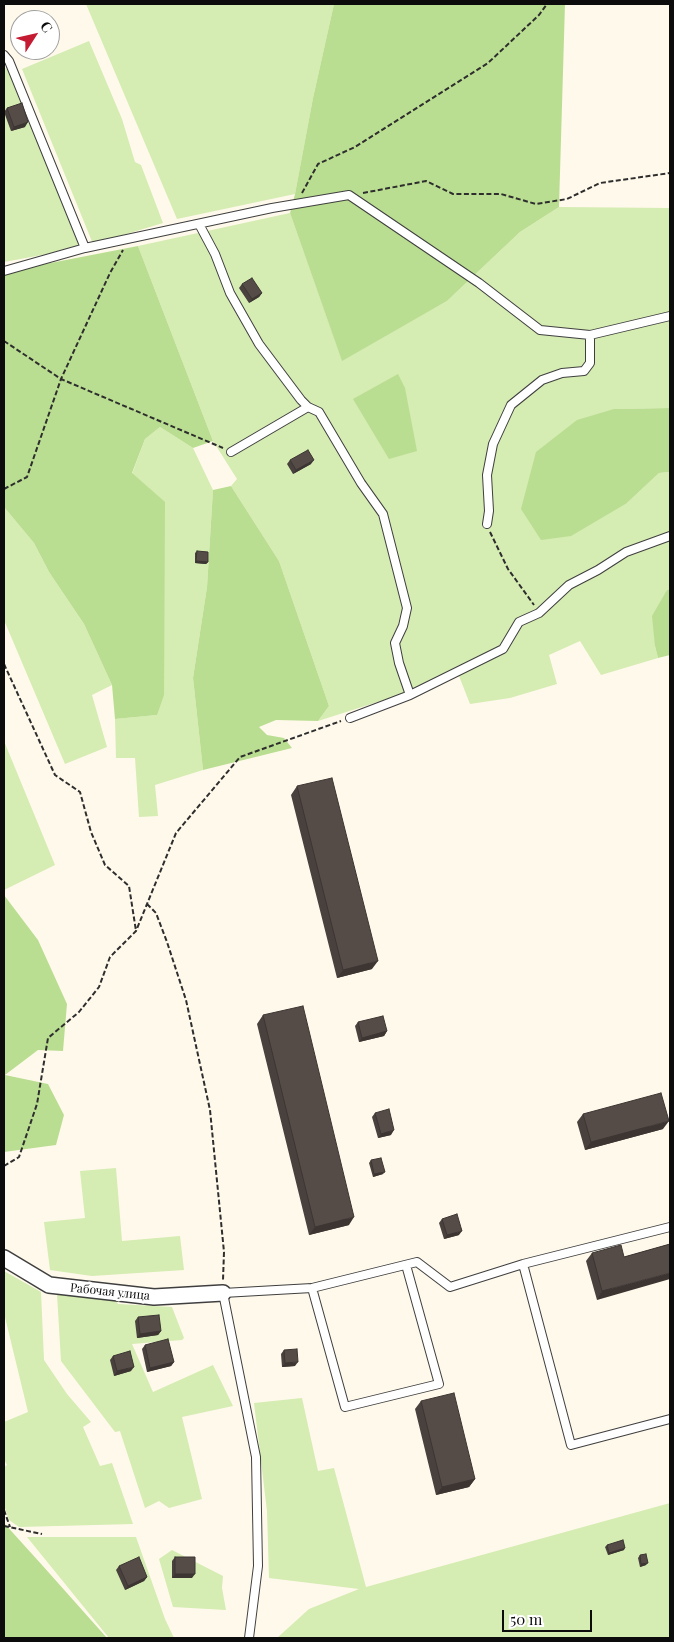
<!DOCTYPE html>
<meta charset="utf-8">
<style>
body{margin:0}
#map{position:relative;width:674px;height:1642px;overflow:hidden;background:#fff9eb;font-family:"Playfair Display",serif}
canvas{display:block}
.frame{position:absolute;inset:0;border:5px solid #0c0c0c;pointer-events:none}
.north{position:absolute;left:10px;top:10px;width:50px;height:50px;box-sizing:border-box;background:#fff;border:1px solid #9e9e9e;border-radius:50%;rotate:55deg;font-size:14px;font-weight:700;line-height:20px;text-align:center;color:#0c0c0c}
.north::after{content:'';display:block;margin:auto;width:18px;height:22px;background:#c51b32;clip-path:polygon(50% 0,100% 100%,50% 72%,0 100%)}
.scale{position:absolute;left:502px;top:1610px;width:90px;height:22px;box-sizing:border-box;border:2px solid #0c0c0c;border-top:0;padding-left:6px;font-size:15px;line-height:18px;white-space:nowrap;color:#0c0c0c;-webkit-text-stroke:4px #fff;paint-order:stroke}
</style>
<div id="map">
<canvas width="674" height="1642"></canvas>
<div class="frame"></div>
<div class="north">С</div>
<div class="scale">50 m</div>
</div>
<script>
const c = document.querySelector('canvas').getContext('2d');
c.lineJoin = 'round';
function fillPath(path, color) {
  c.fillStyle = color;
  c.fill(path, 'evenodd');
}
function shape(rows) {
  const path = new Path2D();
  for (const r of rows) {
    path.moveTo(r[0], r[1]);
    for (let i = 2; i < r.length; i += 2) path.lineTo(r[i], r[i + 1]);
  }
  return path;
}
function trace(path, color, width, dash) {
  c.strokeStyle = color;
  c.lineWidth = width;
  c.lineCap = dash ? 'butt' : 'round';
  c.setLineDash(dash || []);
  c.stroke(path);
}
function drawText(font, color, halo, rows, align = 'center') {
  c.font = font + ' "Playfair Display",serif';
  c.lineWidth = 5;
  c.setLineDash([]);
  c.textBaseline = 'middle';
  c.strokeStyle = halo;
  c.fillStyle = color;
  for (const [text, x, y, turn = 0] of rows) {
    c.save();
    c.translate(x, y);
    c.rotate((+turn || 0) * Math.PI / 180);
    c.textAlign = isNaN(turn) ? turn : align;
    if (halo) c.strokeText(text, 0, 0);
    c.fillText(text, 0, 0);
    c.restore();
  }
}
const green = shape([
 [86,4,334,4,313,98,295,194,177,219],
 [89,41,122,119,135,162,141,165,163,223,93,244,22,69],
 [4,66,10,73,80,248,4,262],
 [559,207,670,208,670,408,614,409,627,503,659,473,670,472,670,589,667,590,655,646,658,658,601,675,580,641,549,655,557,684,510,698,470,704,459,676,318,721,329,706,279,561,231,486,237,479,213,441,138,246,290,213,342,360,447,301,520,232],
 [160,427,193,448,213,490,207,587,193,678,203,770,155,785,158,816,139,817,135,758,116,758,115,719,157,715,132,474,145,439],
 [4,507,34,543,49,572,84,624,112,685,92,695,107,747,65,764,4,620],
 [4,741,55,865,4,890],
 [116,1168,122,1241,180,1236,184,1270,92,1276,50,1270,44,1222,85,1218,80,1171],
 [4,1271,41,1292,44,1360,67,1394,91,1422,83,1427,100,1466,112,1463,133,1524,19,1527,9,1520,4,1505,4,1467,7,1465,4,1459,4,1422,28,1412,4,1313],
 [57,1294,116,1300,118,1304,172,1307,184,1338,182,1340,132,1344,153,1392,213,1365,233,1406,182,1417,202,1499,169,1508,159,1501,145,1508,120,1431,115,1432,61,1361],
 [302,1398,318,1471,334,1468,366,1587,670,1503,670,1638,277,1638,309,1609,359,1589,269,1578,267,1511,254,1403],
 [27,1537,136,1537,165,1619,174,1638,109,1638],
 [172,1550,223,1576,222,1588,226,1610,173,1607,159,1559]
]);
const forest = shape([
 [334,4,565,4,559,207,520,232,447,301,342,361,290,213,295,194,313,98],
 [138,246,213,441,193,448,160,427,145,439,132,473,165,502,164,695,157,715,115,719,112,685,84,624,49,572,34,543,4,507,4,272],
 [398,374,405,388,417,451,389,459,353,399],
 [670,408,670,472,659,473,627,503,571,536,541,540,521,509,536,452,577,420,614,409],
 [231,486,279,561,329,706,318,721,276,720,259,727,267,735,284,738,292,748,203,770,193,678,207,587,213,490],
 [670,589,670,655,658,658,655,646,652,616,667,590],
 [4,895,38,940,67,1004,63,1051,38,1050,5,1075,48,1084,64,1115,56,1145,4,1152],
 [4,1523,42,1565,107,1638,4,1638]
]);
const path = shape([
 [302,193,318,164,355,147,488,63,539,15,547,4],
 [363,193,426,181,453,194,501,194,536,204,567,199,600,183,670,173],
 [4,341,61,379,223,448],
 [4,489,27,477,61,379,110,273,123,250],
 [490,532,508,569,534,605],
 [4,664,55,775,80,792,91,832,105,865,129,886,136,931],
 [147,904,156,913,167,942,186,1000,210,1110,224,1252,223,1280],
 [4,1166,19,1157,37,1104,48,1038,79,1012,99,987,110,957,136,931,176,833,240,757,341,721],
 [4,1510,10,1527],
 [4,1526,42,1534]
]);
const lane = shape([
 [4,55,9,61,85,248],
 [199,224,215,254,230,293,259,344,301,400,308,407],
 [4,271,85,248,272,208,349,195,479,283,540,330,590,335,670,316],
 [231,452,308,407,319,412,361,483,383,514,407,608,403,626,395,643,399,663,410,695],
 [487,524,489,511,487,475,493,444,511,405,542,380,562,373,584,371,590,363,590,335],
 [350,718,410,695,503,649,519,622,539,613,569,585,598,570,626,552,670,536],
 [523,1264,571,1445,670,1419],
 [312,1288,345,1407,439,1384,406,1265],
 [249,1638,258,1566,256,1457,223,1293,312,1288,417,1262,450,1287,523,1264,670,1227]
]);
const street = shape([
 [4,1258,49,1285,154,1297,223,1293]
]);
const wall = shape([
 [7,108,25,127,11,131,4,112],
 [242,284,262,293,259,297,249,303,239,288],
 [290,460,311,464,293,474,287,464],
 [197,551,208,562,206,564,195,563,195,553],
 [297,786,372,969,337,978,291,795],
 [263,1015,349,1225,309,1235,257,1024],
 [358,1022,387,1031,384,1036,359,1042,355,1026],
 [375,1113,391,1135,378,1138,372,1117],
 [583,1114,663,1129,585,1150,577,1122],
 [371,1160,383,1174,373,1177,369,1163],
 [442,1219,459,1235,444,1239,439,1223],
 [670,1244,597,1300,586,1261,592,1253,624,1257],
 [138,1317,161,1331,158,1335,137,1338,135,1321],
 [145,1345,174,1362,171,1366,147,1372,142,1349],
 [284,1350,295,1366,282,1367,281,1354],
 [113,1356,131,1371,114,1376,110,1360],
 [421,1401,475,1479,469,1487,436,1495,415,1409],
 [607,1545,624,1550,608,1555,605,1547],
 [640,1555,646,1565,640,1567,638,1558],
 [175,1557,192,1578,172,1578,172,1561],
 [119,1566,147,1577,144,1581,125,1590,116,1570]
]);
const shadedWall = shape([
 [28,122,25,127,11,131,14,127],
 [262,293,259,297,249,303,252,299],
 [314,460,311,464,293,474,296,470],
 [196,561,208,562,206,564,195,563],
 [378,961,372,969,337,978,343,970],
 [387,1031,384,1036,359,1042,362,1038],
 [669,1121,663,1129,585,1150,591,1142],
 [394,1130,391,1135,378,1138,381,1134],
 [385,1172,383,1174,373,1177,374,1174],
 [354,1217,349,1225,309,1235,315,1227],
 [462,1231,459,1235,444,1239,447,1235],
 [670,1273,670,1279,597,1300,602,1291],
 [161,1331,158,1335,137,1338,140,1334],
 [174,1362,171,1366,147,1372,150,1368],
 [298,1362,295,1366,282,1367,285,1363],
 [134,1367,131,1371,114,1376,117,1371],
 [475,1479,469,1487,436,1495,442,1487],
 [625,1548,624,1550,608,1555,609,1553],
 [648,1563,646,1565,640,1567,641,1564],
 [175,1574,195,1574,192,1578,172,1578],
 [147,1577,144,1581,125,1590,128,1586]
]);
const building = shape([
 [22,103,28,122,14,127,7,108,22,103],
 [252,278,262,293,252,299,242,284,252,278],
 [308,450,314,460,296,470,290,460,308,450],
 [197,551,208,552,208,562,196,561,197,551],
 [332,778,378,961,343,970,297,786,332,778],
 [303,1006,354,1217,315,1227,263,1015,303,1006],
 [383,1016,387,1031,362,1038,358,1022,383,1016],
 [661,1093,669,1121,591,1142,583,1114,661,1093],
 [389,1109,394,1130,381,1134,375,1113,389,1109],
 [381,1158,385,1172,374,1174,371,1160,381,1158],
 [457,1214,462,1231,447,1235,442,1219,457,1214],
 [670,1244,670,1273,602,1291,592,1253,621,1245,624,1257,670,1244],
 [159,1315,161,1331,140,1334,138,1317,159,1315],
 [168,1339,174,1362,150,1368,145,1345,168,1339],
 [297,1349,298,1362,285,1363,284,1350,297,1349],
 [130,1351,134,1367,117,1371,113,1356,130,1351],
 [454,1393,475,1479,442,1487,421,1401,454,1393],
 [623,1540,625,1548,609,1553,607,1545,623,1540],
 [646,1554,648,1563,641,1564,640,1555,646,1554],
 [139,1557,147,1577,128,1586,119,1566,139,1557],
 [175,1557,195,1557,195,1574,175,1574,175,1557]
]);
const streetNames = [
 ["Рабочая улица",110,1292,6]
];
fillPath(green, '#d5ecb2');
fillPath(forest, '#bade91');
trace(lane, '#3f3f3f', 10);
trace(street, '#3f3f3f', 18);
trace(path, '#2e2e2e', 2, [5, 2.5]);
trace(lane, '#fff', 8);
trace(street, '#fff', 15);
fillPath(wall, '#49413e');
fillPath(shadedWall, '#3c3532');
fillPath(building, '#554c48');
trace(building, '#3c3532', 1);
drawText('12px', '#0c0c0c', '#fff', streetNames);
</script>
